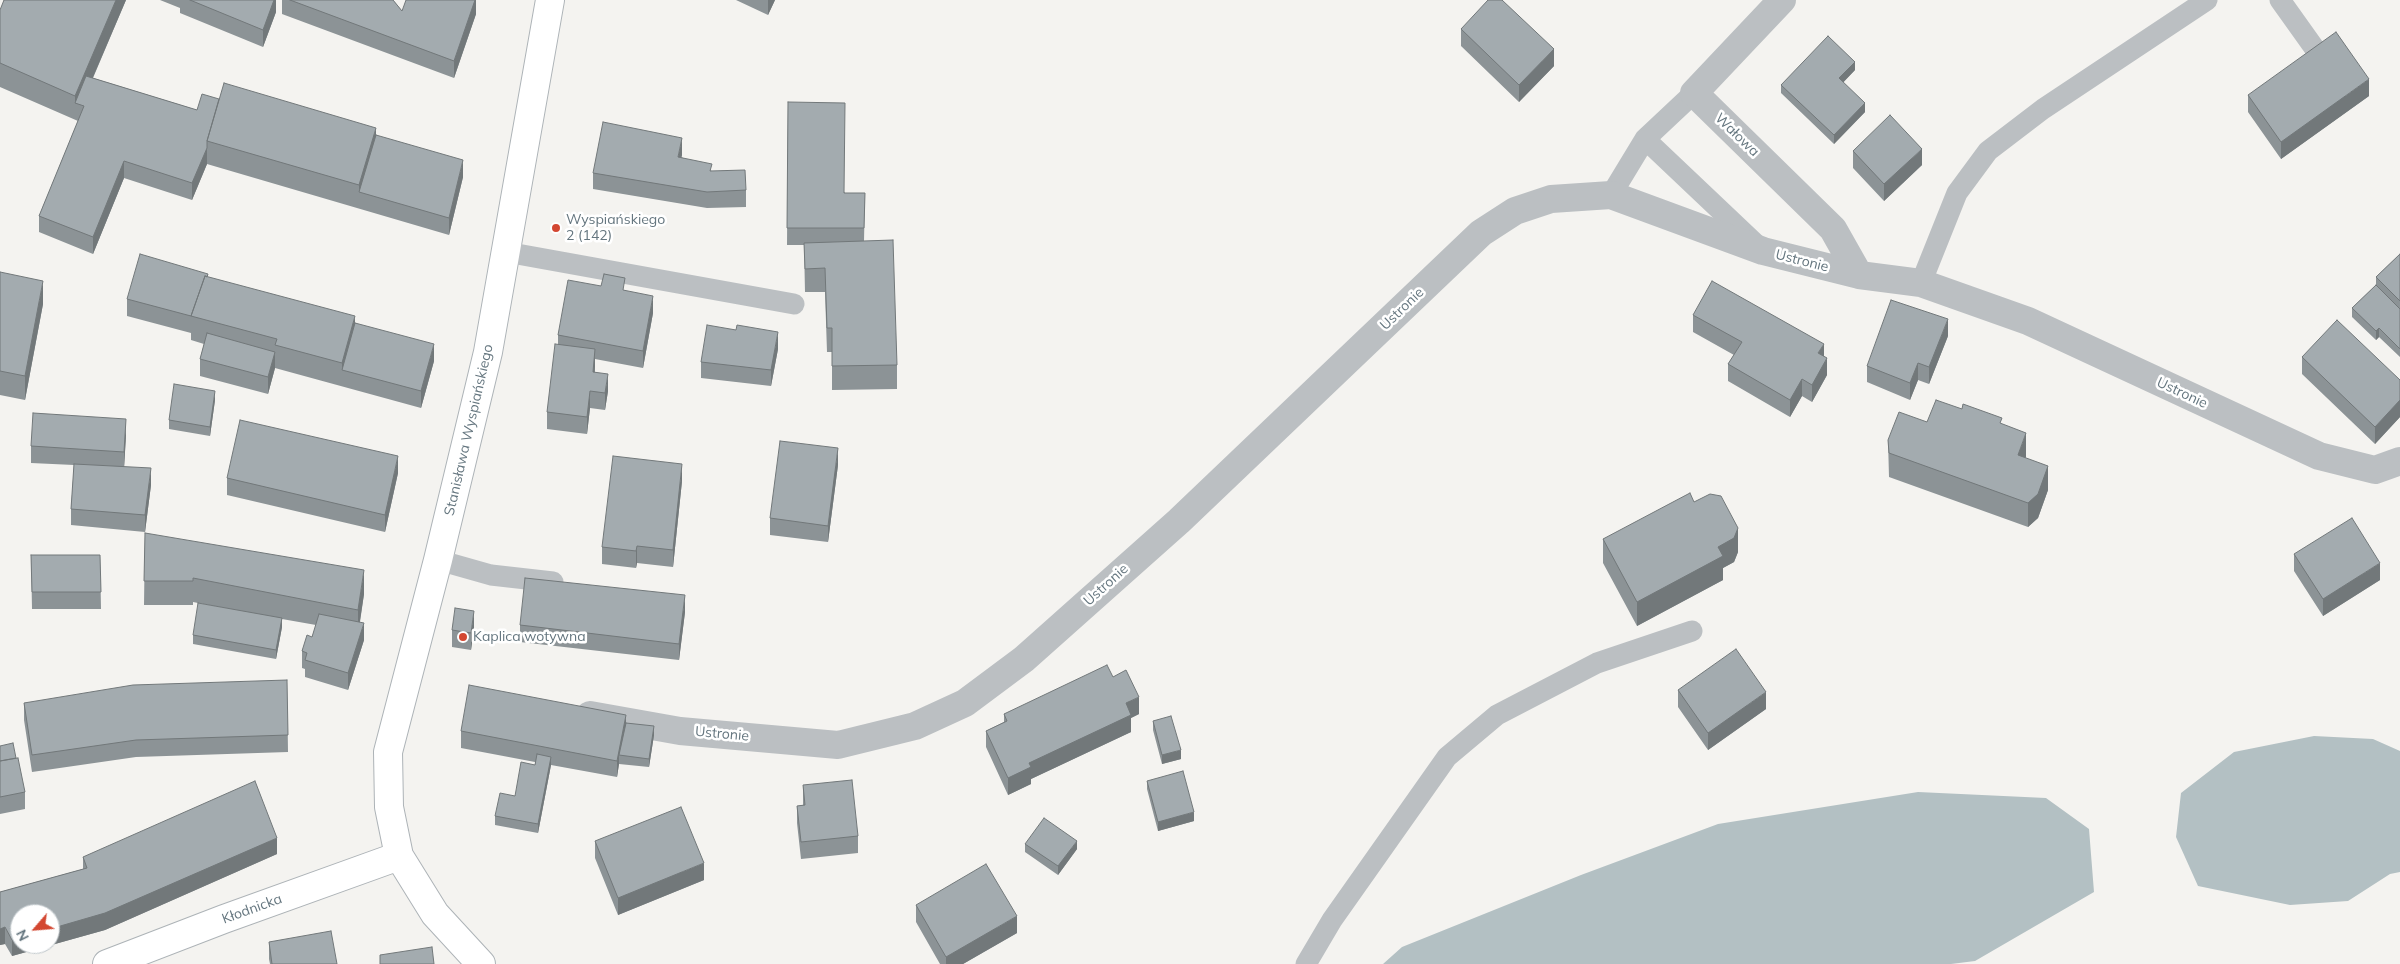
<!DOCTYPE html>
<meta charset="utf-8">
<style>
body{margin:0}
#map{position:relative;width:2400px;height:964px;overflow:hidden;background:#f4f3f0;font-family:Mulish,sans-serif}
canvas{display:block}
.north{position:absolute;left:10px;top:904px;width:50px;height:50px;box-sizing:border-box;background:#fff;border:1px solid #c1c8cc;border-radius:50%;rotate:243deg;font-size:14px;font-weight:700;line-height:20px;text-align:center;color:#65767f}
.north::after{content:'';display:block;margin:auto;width:18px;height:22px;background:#d34731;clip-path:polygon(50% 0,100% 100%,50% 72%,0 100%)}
</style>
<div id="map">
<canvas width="2400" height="964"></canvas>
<div class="north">N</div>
</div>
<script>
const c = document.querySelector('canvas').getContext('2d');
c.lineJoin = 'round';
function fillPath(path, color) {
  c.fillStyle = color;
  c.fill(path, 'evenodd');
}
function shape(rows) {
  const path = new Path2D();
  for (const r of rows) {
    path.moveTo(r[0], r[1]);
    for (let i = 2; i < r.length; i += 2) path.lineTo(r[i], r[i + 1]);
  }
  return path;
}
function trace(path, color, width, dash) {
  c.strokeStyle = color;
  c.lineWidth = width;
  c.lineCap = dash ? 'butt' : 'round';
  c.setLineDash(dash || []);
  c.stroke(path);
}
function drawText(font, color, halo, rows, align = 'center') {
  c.font = font + ' Mulish,sans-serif';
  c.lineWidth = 5;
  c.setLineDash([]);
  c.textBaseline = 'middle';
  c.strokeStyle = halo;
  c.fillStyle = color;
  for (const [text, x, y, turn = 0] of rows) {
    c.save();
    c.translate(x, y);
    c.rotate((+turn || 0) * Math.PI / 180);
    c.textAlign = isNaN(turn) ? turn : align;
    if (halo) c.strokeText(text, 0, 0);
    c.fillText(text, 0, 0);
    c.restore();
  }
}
const water = shape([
 [2314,736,2373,739,2400,751,2400,872,2390,874,2348,901,2290,905,2198,886,2176,837,2181,793,2234,752],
 [1918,792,2046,798,2089,829,2094,892,1975,961,1951,964,1383,964,1402,947,1581,875,1718,824]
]);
const lane = shape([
 [2280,0,2315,49],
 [1645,139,1759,247],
 [1611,195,1645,139,1694,93],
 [506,252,794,304],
 [1921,283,1957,193,1988,151,2043,109,2207,0],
 [438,560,491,575,553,582],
 [1306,964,1332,920,1447,757,1497,715,1597,663,1692,631]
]);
const street = shape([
 [1782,0,1694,93,1833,229,1859,275],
 [590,715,680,731,838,745,915,726,965,703,1024,659,1179,521,1481,233,1515,211,1551,199,1611,195,1763,251,1859,275,1921,283,2028,321,2319,456,2375,470,2400,461]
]);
const secondary = shape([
 [107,964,224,919,399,856],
 [481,964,435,914,399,856,389,807,388,752,438,560,488,352,550,0]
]);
const wall = shape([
 [126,0,93,78,197,110,219,99,376,135,463,177,449,235,207,164,192,200,124,178,93,254,39,232,39,216,78,121,0,87,0,10],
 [160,0,276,0,276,12,263,47,180,13,180,8],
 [282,0,393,0,402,11,476,0,476,14,454,78,282,14],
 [736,0,775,0,768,15],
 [1461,29,1554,66,1519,102,1461,46],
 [1855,70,1843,82,1865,112,1834,144,1781,93,1781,85],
 [2248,95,2369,96,2281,159,2248,112],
 [788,102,845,193,865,193,864,241,897,365,897,389,832,390,832,352,827,352,825,292,805,292,804,245,787,245],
 [1853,151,1922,165,1884,201,1853,168],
 [682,155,681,157,712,171,746,190,746,207,707,208,593,189,593,173],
 [2400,254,2400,357,2379,337,2376,340,2352,317,2352,308,2376,285,2376,277],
 [0,272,43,304,25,400,0,395],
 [208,277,355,323,434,361,421,408,275,368,268,394,200,376,200,359,204,344,191,340,191,333,127,316,127,299],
 [625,290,653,313,643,368,595,359,595,372,608,391,605,410,590,408,587,434,547,429,547,412,558,345,558,335],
 [1693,315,1824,356,1827,375,1812,402,1802,396,1790,417,1728,381,1728,364,1734,355,1693,332],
 [1948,336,1929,384,1918,380,1910,400,1867,382,1867,366],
 [778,349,771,386,701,378,701,362],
 [2302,357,2400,380,2400,417,2375,444,2302,374],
 [215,400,210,436,169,429,169,420],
 [1927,422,2002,424,2048,490,2038,518,2028,527,1889,477,1888,440],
 [126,435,124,467,151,485,145,532,71,525,71,509,74,465,31,463,31,446],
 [838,465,828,542,770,535,770,518],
 [398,473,385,532,227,495,227,478],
 [682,481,673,567,637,563,636,568,602,564,602,547],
 [1694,502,1738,552,1734,562,1723,568,1723,580,1637,626,1603,563,1603,539],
 [145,533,364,594,360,622,364,640,348,690,305,677,305,669,302,668,302,651,312,637,316,625,282,619,282,627,276,659,193,644,193,635,229,609,193,602,193,605,144,605],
 [2294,554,2380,580,2323,616,2294,571],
 [31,555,100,555,101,609,32,609],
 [685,612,679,660,520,642,520,625],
 [474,628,471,650,452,647,452,630],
 [1113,677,1139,714,1131,718,1131,732,1031,779,1031,784,1008,795,986,747,986,731,1004,722,1004,714],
 [287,680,288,752,136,757,32,772,24,720,24,703],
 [1678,690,1766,709,1708,750,1678,707],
 [1153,721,1181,759,1162,764,1153,730],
 [626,723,654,735,649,767,619,764,617,777,551,765,538,833,495,825,495,816,515,796,535,765,535,762,461,748,461,731],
 [0,746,25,792,25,809,0,814],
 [1147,781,1194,821,1158,831,1147,789],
 [803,785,858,836,858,853,801,859,797,823,797,806,803,805],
 [595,841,704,880,618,915,595,858],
 [1025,844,1077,849,1058,875,1025,852],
 [277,854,105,930,12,956,5,944,0,945,0,892,83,869,83,857],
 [916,905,1017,933,963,964,940,964,916,922],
 [269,942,337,964,270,964,269,959]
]);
const shadedWall = shape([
 [116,0,126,0,81,105,75,103,75,96],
 [274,0,276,0,276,12,263,47,263,30],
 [475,0,476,0,476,14,454,78,454,61],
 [768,0,775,0,768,15],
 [1554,49,1554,66,1519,102,1519,85],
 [1855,62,1855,70,1839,87,1839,78],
 [2369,79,2369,96,2281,159,2281,142],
 [1865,103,1865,112,1834,144,1834,135],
 [376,128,376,151,359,192,359,185],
 [682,138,682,155,678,174,678,157],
 [207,148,207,164,192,200,192,183],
 [1922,149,1922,165,1884,201,1884,184],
 [463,160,463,177,449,235,449,218],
 [124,161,124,178,93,254,93,237],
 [43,281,43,304,25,400,25,376],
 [653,296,653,313,643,368,643,351],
 [355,316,355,340,342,370,342,363],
 [1948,319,1948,336,1929,384,1929,367],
 [2379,328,2379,337,2376,340,2376,331],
 [778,332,778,349,771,386,771,370],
 [434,344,434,361,421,408,421,391],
 [1824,344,1824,360,1818,353],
 [595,349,595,366,593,389,593,372],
 [275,352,275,368,268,394,268,377],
 [1827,358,1827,375,1812,402,1812,385],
 [1918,363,1918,380,1910,400,1910,383],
 [608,374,608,391,605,410,605,393],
 [1802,379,1802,396,1790,417,1790,400],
 [215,391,215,400,210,436,210,427],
 [590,391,590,408,587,434,587,417],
 [2400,400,2400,417,2375,444,2375,427],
 [126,419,126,435,124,469,124,452],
 [2026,433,2026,457,2018,479,2018,455],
 [838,448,838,465,828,542,828,526],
 [398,456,398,473,385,532,385,515],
 [682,464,682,481,673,567,673,550],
 [2048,466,2048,490,2038,518,2028,527,2028,503],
 [151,468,151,485,145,532,145,515],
 [1738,528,1738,552,1734,562,1723,568,1723,580,1637,626,1637,602,1718,547],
 [637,546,637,563,636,568,636,551],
 [2380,563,2380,580,2323,616,2323,599],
 [364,570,364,594,358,633,358,610],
 [685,595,685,612,679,660,679,644],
 [474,611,474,628,471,650,471,633],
 [282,618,282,627,276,659,276,650],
 [364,623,364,640,348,690,348,673],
 [1766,692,1766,709,1708,750,1708,733],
 [1139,697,1139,714,1131,718,1131,732,1031,779,1031,784,1008,795,1008,778,1029,763,1126,703],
 [626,715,626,731,619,755,619,764,617,777,617,761],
 [654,726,654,735,649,767,649,759],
 [1181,750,1181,759,1162,764,1162,755],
 [551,757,551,765,538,833,538,824],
 [1194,812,1194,821,1158,831,1158,822],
 [277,838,277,854,105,930,12,956,12,940,20,937,20,944,50,944,50,929],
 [1077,841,1077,849,1058,875,1058,866],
 [704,863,704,880,618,915,618,898],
 [1017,916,1017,933,963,964,946,964,946,957],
 [5,927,5,944,0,945,0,929]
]);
const building = shape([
 [4,0,116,0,75,96,0,63,0,10,4,0],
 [190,0,274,0,263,30,190,0],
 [290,0,393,0,402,11,406,0,475,0,454,61,290,0],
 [1488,0,1502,0,1554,49,1519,85,1461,29,1488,0],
 [2336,32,2369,79,2281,142,2248,95,2336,32],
 [1828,36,1855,62,1839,78,1865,103,1834,135,1781,85,1828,36],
 [86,76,197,110,202,94,219,99,207,141,207,148,192,183,124,161,93,237,39,216,84,106,75,103,86,76],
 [224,83,376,128,359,185,207,141,224,83],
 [788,102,845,103,844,193,865,193,864,228,787,228,788,102],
 [1890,115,1922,149,1884,184,1853,151,1890,115],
 [603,122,682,138,678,157,712,164,710,171,745,170,746,190,707,192,593,173,603,122],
 [376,135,463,160,449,218,359,192,376,135],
 [893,240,897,365,832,366,832,328,827,328,825,268,805,269,804,243,893,240],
 [140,254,208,274,207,277,205,276,191,316,127,299,140,254],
 [2400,254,2400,301,2376,277,2400,254],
 [0,272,43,281,25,376,0,371,0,272],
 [604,274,625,278,623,290,653,296,643,351,558,335,568,280,601,286,604,274],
 [205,276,355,316,342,363,275,345,277,339,191,316,205,276],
 [1712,281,1824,344,1818,353,1827,358,1812,385,1802,379,1790,400,1728,364,1742,342,1693,315,1712,281],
 [2376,285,2400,309,2400,349,2379,328,2376,331,2352,308,2376,285],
 [1891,300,1948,319,1929,367,1918,363,1910,383,1867,366,1891,300],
 [2337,320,2400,380,2400,400,2375,427,2302,357,2337,320],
 [355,323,434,344,421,391,342,370,355,323],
 [707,325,736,330,737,325,778,332,771,370,701,362,707,325],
 [207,333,275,352,268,377,200,359,207,333],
 [555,344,595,349,593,372,608,374,605,393,590,391,587,417,547,412,555,344],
 [174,384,215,391,210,427,169,420,174,384],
 [1936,400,1962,409,1963,404,2002,418,2000,423,2026,433,2018,455,2048,466,2038,494,2028,503,1889,453,1888,440,1899,412,1927,422,1936,400],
 [33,413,126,419,124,452,31,446,33,413],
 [240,420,398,456,385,515,227,478,240,420],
 [780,441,838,448,828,526,770,518,780,441],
 [613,456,682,464,673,550,637,546,636,551,602,547,613,456],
 [74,464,151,468,145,515,71,509,74,464],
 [1690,493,1694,502,1710,494,1721,496,1738,528,1734,538,1718,547,1723,556,1637,602,1603,539,1690,493],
 [2352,518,2380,563,2323,599,2294,554,2352,518],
 [145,533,364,570,358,610,193,578,193,581,144,581,145,533],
 [31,555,100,555,101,592,32,592,31,555],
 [525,578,685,595,679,644,520,625,525,578],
 [198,603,282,618,276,650,193,635,198,603],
 [455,608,474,611,471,633,452,630,455,608],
 [319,614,364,623,348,673,305,660,307,653,302,651,307,635,312,637,319,614],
 [1736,649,1766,692,1708,733,1678,690,1736,649],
 [1107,665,1113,677,1126,670,1139,697,1126,703,1131,715,1029,763,1031,767,1008,778,986,731,1007,721,1004,714,1107,665],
 [287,680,288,735,136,740,32,755,24,703,133,685,287,680],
 [469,685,626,715,617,761,461,731,469,685],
 [1171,716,1181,750,1162,755,1153,721,1171,716],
 [626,723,654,726,649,759,619,755,626,723],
 [13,743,16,758,0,761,0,746,13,743],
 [537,754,551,757,538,824,495,816,500,793,515,796,521,762,535,765,537,754],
 [18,758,25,792,0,797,0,761,18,758],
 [1183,771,1194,812,1158,822,1147,781,1183,771],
 [852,780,858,836,801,842,797,806,805,805,803,785,852,780],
 [255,781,277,838,105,913,50,929,50,914,20,914,20,937,12,940,5,927,0,929,0,892,87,868,83,857,255,781],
 [681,807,704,863,618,898,595,841,681,807],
 [1044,818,1077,841,1058,866,1025,844,1044,818],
 [986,864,1017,916,946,957,916,905,986,864],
 [331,931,337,964,272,964,269,942,331,931],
 [432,947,434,964,380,964,380,955,432,947]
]);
const markers = [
 [556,228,5,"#d34731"],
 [463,637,5,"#d34731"]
];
const streetNames = [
 ["Wałowa",1737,135,44],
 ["Ustronie",1802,261,14],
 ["Ustronie",1402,309,-44],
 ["Ustronie",2182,393,25],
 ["Stanisława Wyspiańskiego",469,430,-77],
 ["Ustronie",1106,585,-42],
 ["Ustronie",722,734,5],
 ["Kłodnicka",252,909,-20]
];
const poiNames = [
 ["Wyspiańskiego",566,220],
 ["2 (142)",566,236],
 ["Kaplica wotywna",473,637]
];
fillPath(water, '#b3c0c3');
trace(secondary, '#adb3b7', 30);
trace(lane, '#bbbfc2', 21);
trace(street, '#bbbfc2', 28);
trace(secondary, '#fff', 28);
fillPath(wall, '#8c9396');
fillPath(shadedWall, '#72787a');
fillPath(building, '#a3abaf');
trace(building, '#72787a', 1);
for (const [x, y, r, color] of markers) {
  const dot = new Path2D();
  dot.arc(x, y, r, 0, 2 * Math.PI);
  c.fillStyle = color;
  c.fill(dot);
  trace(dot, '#fff', 2);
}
drawText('14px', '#65767f', '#fff', streetNames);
drawText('14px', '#65767f', '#fff', poiNames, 'left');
</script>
